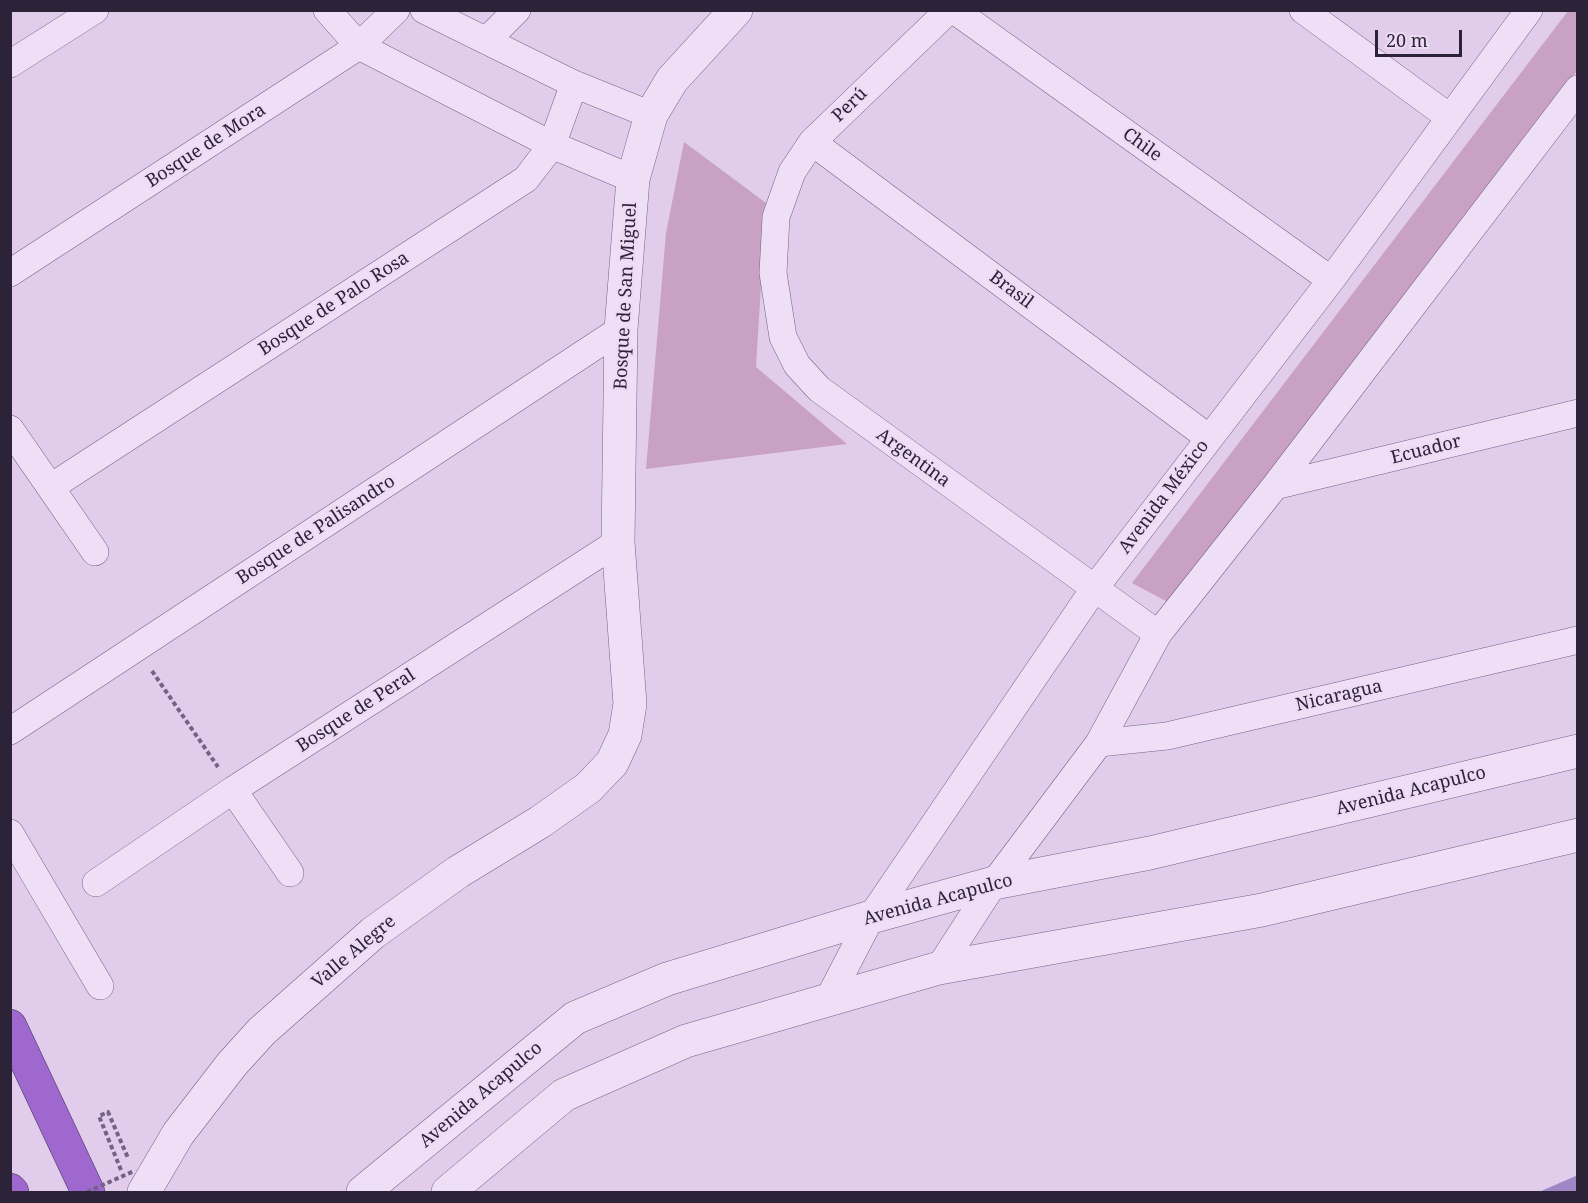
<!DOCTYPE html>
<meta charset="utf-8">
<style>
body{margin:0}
#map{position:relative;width:1588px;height:1203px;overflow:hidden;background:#e1cceb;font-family:"Noto Serif",serif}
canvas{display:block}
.frame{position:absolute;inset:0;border:12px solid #2d2339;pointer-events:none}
.scale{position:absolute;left:1375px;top:30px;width:87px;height:27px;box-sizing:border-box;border:3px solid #2d2339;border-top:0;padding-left:8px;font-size:18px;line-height:21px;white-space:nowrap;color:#2d2339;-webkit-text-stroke:4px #ecdbf3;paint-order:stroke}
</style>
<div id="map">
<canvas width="1588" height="1203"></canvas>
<div class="frame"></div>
<div class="scale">20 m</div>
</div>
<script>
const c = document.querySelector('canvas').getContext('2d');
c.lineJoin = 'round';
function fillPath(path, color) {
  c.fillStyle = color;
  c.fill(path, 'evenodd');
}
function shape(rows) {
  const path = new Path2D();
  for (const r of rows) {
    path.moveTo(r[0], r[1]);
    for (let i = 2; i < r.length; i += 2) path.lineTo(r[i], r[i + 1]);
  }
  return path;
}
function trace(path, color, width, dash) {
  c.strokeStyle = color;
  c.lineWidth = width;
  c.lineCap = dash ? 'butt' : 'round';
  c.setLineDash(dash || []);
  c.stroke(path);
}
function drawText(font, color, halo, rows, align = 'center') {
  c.font = font + ' "Noto Serif",serif';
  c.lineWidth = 5;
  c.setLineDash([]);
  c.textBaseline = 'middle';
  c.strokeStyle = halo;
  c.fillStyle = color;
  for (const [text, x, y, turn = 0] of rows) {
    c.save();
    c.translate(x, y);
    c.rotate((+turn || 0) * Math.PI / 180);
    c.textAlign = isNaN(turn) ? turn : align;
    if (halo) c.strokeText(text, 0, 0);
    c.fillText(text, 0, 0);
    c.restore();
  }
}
const green = shape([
 [1568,11,1577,11,1577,71,1177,607,1132,583],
 [684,142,766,203,756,367,847,444,646,469,666,233]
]);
const building = shape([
 [1578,1175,1578,1192,1539,1192]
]);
const path = shape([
 [152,671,218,767],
 [121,1170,99,1116,108,1112,128,1158]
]);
const minor = shape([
 [327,10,359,46,552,145,633,179],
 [424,10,574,84,651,115],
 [949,10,812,142,792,172,776,217,773,273,783,337,797,365,819,389,1158,634],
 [954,10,1331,280],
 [1303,10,1449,117],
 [487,40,517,10],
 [10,64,95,10],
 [812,142,1209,438],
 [10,273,359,46,396,10],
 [10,429,95,552],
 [1275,486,1578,413],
 [51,487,526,179,552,145,574,84],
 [10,731,621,329],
 [1099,743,1167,736,1578,640],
 [233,790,290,873],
 [10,833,100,986],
 [96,883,233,790,618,542],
 [939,968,994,883,1099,743,1158,634,1275,486,1578,89],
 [827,1002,871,917,1094,589,1331,280,1529,10]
]);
const tertiary = shape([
 [144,1192,178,1134,232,1064,262,1031,373,933,458,872,540,822,588,788,612,763,625,735,630,704,618,542,621,329,633,179,651,115,672,80,736,10],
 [363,1192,575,1018,667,979,871,917,994,883,1150,853,1578,751],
 [448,1192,564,1095,686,1041,939,968,1262,910,1578,835]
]);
const motorway = shape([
 [10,1026,88,1192],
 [10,1190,12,1192]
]);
const pathBridge = shape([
 [87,1192,134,1171]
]);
const streetNames = [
 ["Perú",850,105,-44],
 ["Chile",1142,145,36],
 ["Bosque de Mora",206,146,-33],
 ["Brasil",1011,290,37],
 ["Bosque de San Miguel",626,296,-87],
 ["Bosque de Palo Rosa",334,304,-33],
 ["Ecuador",1426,450,-14],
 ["Argentina",913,458,36],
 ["Avenida México",1164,497,-53],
 ["Bosque de Palisandro",316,530,-33],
 ["Nicaragua",1339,696,-13],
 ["Bosque de Peral",356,711,-33],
 ["Avenida Acapulco",1411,791,-14],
 ["Avenida Acapulco",938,900,-15],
 ["Valle Alegre",354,952,-40],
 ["Avenida Acapulco",481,1095,-40]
];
fillPath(green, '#c8a1c5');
fillPath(building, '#9f86c5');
trace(minor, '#746287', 28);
trace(tertiary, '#746287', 34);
trace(motorway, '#433555', 34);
trace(path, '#746287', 4, [4.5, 3]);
trace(minor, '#efdff6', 27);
trace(tertiary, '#efdff6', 33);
trace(motorway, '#9f68cf', 33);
trace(pathBridge, '#746287', 4, [4.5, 3]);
drawText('18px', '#2d2339', '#ecdbf3', streetNames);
</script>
